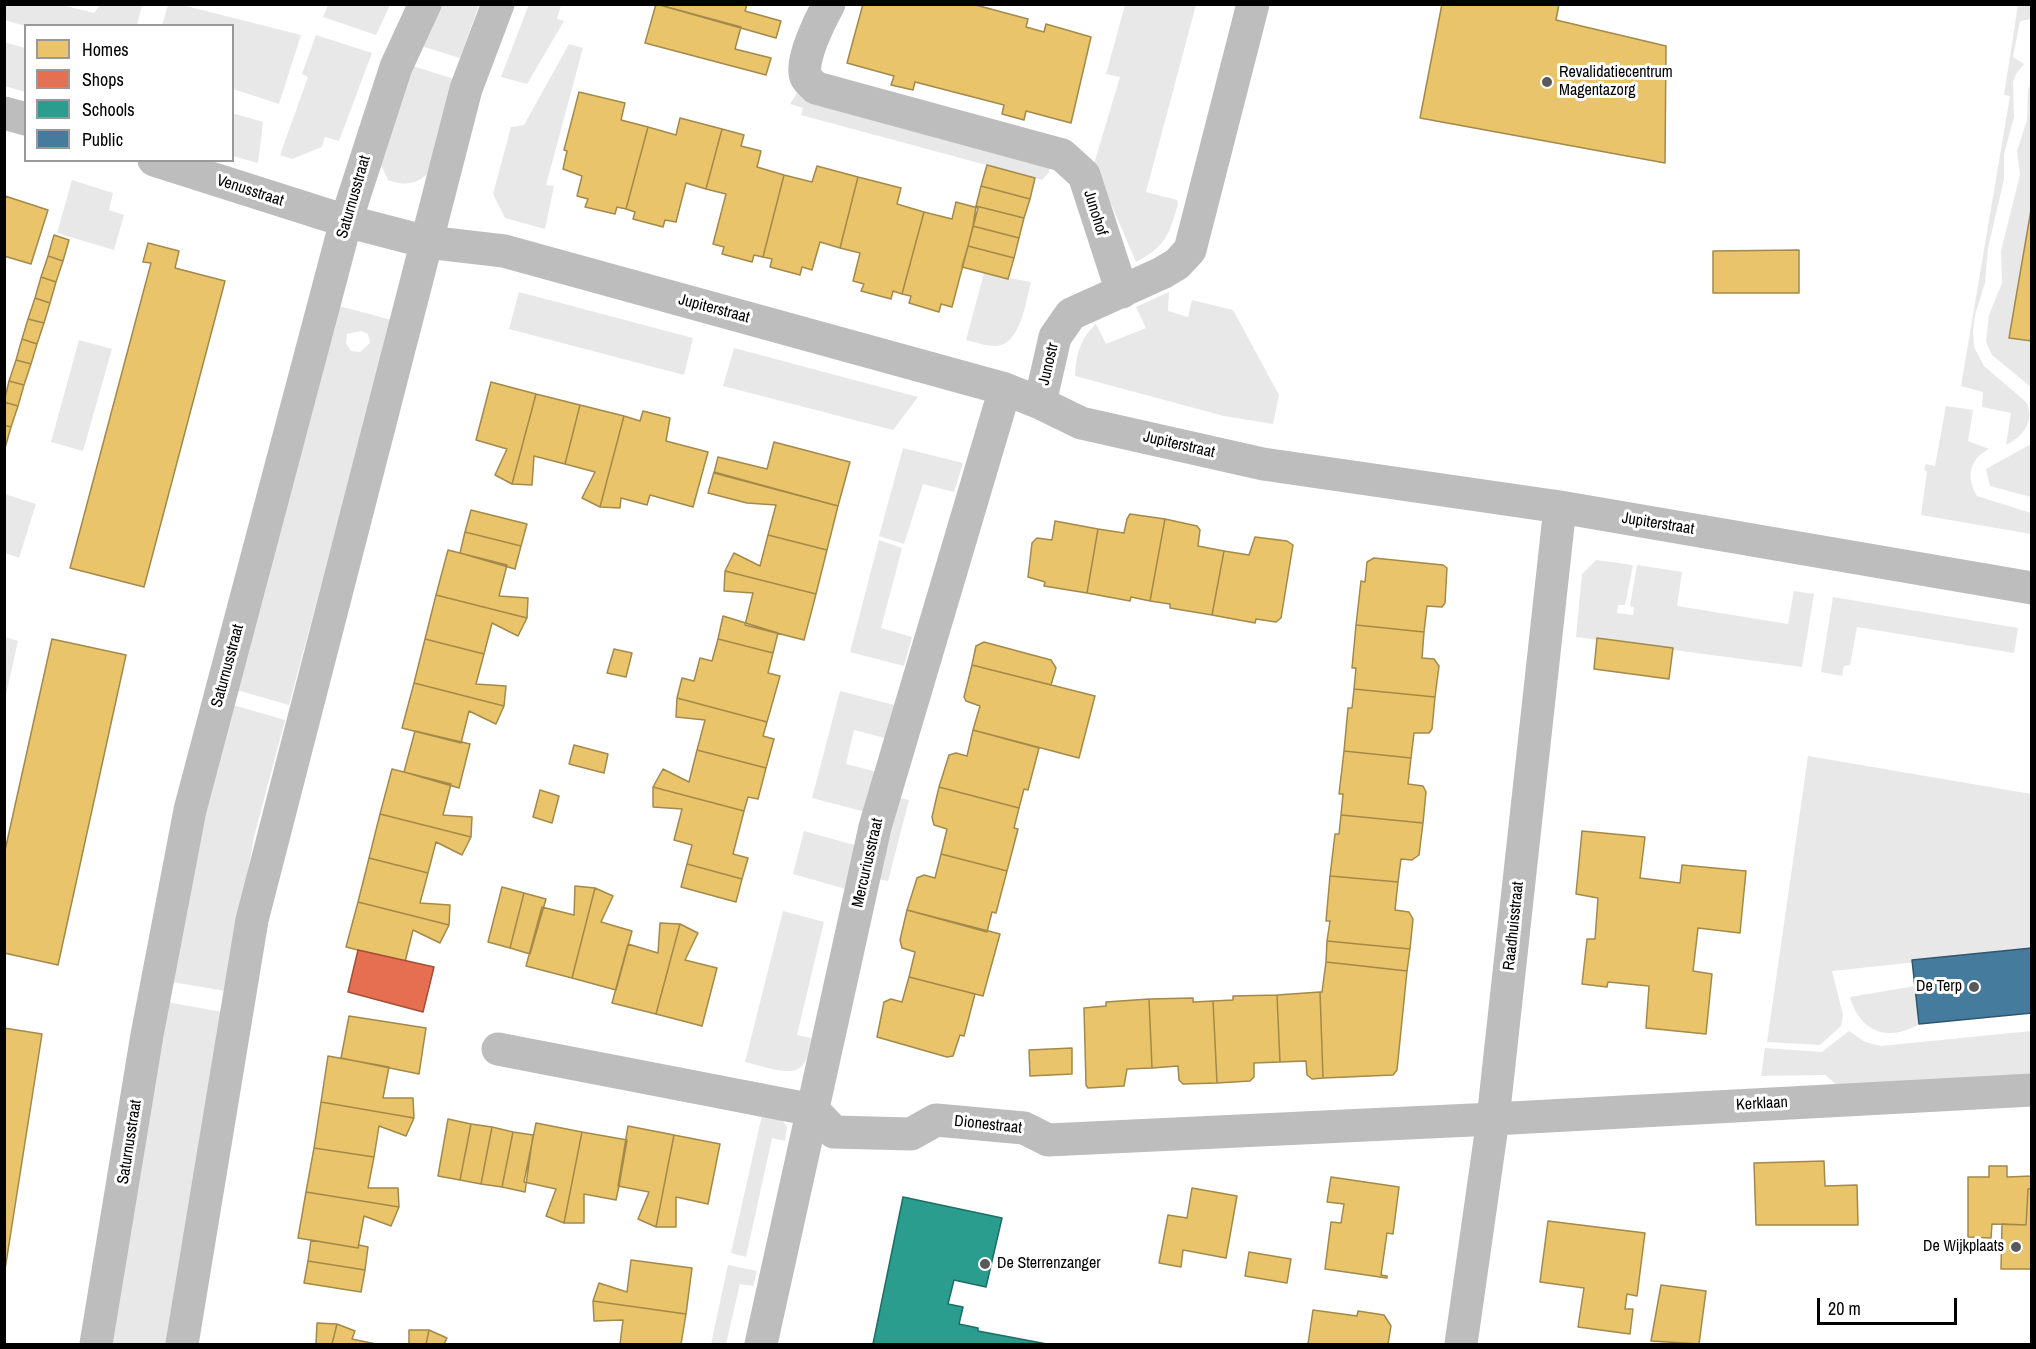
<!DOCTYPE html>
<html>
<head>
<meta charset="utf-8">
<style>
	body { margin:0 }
	#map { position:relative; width:2036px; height:1349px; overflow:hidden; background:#fff; font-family:"Archivo Narrow",sans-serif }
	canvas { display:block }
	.frame { position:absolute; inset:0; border:6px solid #000; pointer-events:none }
	.legend { position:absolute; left:24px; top:24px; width:210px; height:138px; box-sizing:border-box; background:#fff; border:2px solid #999; margin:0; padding:8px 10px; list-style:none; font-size:18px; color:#000 }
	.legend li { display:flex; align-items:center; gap:12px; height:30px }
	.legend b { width:30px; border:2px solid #999 }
	.scale { position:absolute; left:1817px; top:1298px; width:140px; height:27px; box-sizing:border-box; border:3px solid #000; border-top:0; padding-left:8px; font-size:18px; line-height:21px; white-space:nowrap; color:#000; -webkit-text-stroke:4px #fff; paint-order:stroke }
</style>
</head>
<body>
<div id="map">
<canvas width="2036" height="1349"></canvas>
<div class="frame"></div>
<ul class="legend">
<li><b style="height:16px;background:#e9c46a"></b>Homes</li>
<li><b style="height:16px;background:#e76f51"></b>Shops</li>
<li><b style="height:16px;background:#2a9d8f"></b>Schools</li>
<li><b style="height:16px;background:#457b9d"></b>Public</li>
</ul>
<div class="scale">20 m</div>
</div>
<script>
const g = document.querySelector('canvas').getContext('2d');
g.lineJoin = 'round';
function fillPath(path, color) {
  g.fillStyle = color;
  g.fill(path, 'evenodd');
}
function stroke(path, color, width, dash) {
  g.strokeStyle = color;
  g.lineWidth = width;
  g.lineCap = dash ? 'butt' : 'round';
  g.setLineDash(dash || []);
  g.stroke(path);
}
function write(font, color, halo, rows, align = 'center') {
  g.font = font + ' "Archivo Narrow",sans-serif';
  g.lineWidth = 6;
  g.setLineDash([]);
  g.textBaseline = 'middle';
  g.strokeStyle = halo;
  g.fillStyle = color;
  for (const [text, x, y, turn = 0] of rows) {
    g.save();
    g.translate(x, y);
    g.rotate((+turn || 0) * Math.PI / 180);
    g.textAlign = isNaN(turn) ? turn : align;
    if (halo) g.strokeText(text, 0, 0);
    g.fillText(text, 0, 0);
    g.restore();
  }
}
const green = new Path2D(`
	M529 4 561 5 557 19 564 21 527 84 501 77Z
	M4 5H62L94 13 100 5H142L137 25 25 26 5 20Z
	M168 5H182L301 35 279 104 233 89 232 26 162 25Z
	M328 5V4L390 5 376 35 323 17Z
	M441 5H479L460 58 421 46Z
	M1125 5H1196L1146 192 1177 200 1178 204C1169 235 1166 246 1136 262L1094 164 1120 77 1106 74Z
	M2018 5H2031V19L2020 21 2013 57 2024 64 2016 74 2013 82 2014 117 2004 154V179L1988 248 1985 283 1975 315 1973 332 1974 347 1984 366 2026 402C2036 420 2023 437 2006 445L2011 413 1982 407 1983 392 1961 386 2010 96 2004 95Z
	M316 35 372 53 339 141 325 137 322 147 292 159 280 155 308 77 302 74Z
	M4 42 25 48V92L5 86Z
	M569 44 583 48 546 185 554 186 545 229 505 218 493 194 511 127 524 125Z
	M413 66 454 79 429 172C417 185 404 186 388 180L381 165Z
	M2031 82V213L2009 336 2031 341V387L1992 355 1986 342 1989 315 2002 283 2001 251 2020 175 2017 151 2027 120 2028 90Z
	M797 93 1049 165V172L1042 180 801 115 803 108 790 104Z
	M232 113 263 122 258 163 233 156Z
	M72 180 113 193 109 210 124 215 114 250 57 233Z
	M984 273 1031 282C1026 300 1021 346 995 346 986 346 975 342 966 340Z
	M519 292 693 338 684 375 509 329Z
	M1169 292 1168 311 1188 317 1192 300 1233 310 1279 395 1273 424 1224 416 1075 376C1076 354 1080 339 1096 324L1106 344 1146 328 1136 307Z
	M339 306 392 320 289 705 237 690ZM361 331 368 334 370 343 360 352 351 351 346 343 347 334Z
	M79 340 112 349 83 451 51 442Z
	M734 348 918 397 893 430 723 386Z
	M1946 406 1973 410 1968 441 1989 449C1969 459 1966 478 1977 496L2031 513V534L1921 515 1927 472 1924 469 1926 464 1935 466Z
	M2031 444V497L1990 486 1986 469Z
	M903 448 963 463 954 492 923 484 904 544 879 536Z
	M5 494 36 504 19 558 5 553Z
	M879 540 902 548 881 628 912 637 904 666 850 652Z
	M1596 560 1633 565 1625 605H1618L1617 613 1633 615 1634 607 1630 606 1637 565 1682 572 1677 606 1788 624 1794 591 1814 594 1802 667 1576 637 1582 574Z
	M1833 597 2018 628 2014 653 1857 627 1850 665 1844 666 1842 676 1821 672Z
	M5 637 18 641 5 699 4 637Z
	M840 691 894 705 885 738 854 730 846 764 877 772 866 812 812 798Z
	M233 705 285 720 254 837 226 991 172 982 208 804Z
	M1808 756 2031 794V950L1832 971 1843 1015 1841 1026 1820 1045 1767 1042Z
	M893 796 909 800 888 881 873 878Z
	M804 831 858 846 846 889 793 874Z
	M783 911 824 922 797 1035 811 1038C809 1047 808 1060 802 1066 792 1078 759 1065 745 1062Z
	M1915 986 1919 1024C1888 1043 1859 1031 1850 997Z
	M167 1002 222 1012 167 1344H111Z
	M1849 1031 1865 1042 1881 1046 2031 1031V1077L1837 1085 1825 1075 1761 1076 1765 1048 1822 1052Z
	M762 1115 783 1121 787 1127 785 1141 772 1138 746 1257 731 1253Z
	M728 1265 757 1271 753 1286 740 1284 726 1344H711Z`);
const homes = new Path2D(`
	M656 4 741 27 735 49 771 58 766 75 645 43Z
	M656 4H747L745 11 781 21 776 38Z
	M863 4H972L1028 19 1026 27 1044 32 1046 24 1091 37 1071 123 1026 111 1024 120 1002 114 1004 105 915 82 913 90 891 85 894 76 847 63Z
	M1442 4H1559L1556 20 1666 46 1665 163 1420 118Z
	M579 92 625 103 621 120 648 127 626 209 617 207 615 214 585 207 588 199 577 196 582 176 563 169 567 151 564 150Z
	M680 118 722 129 706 189 686 183 676 222 665 220 663 227 633 219 635 212 626 209 648 127 676 135Z
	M722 129 744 135 741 146 761 151 757 167 784 175 763 257 754 255 752 262 722 254 724 247 713 244 726 194 706 189Z
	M987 165 1035 178 1030 199 981 186Z
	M817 166 858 177 840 248 820 242 812 270 802 267 800 275 770 267 772 259 763 257 784 175 812 182Z
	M858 177 901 188 897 204 924 212 902 294 893 291 891 299 861 291 864 284 853 281 860 253 840 248Z
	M981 186 1030 199 1024 218 976 206Z
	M5 196 48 210 31 264 4 256Z
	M956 202 978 208 952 307 941 304 939 312 909 303 911 296 902 294 924 212 952 219Z
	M2032 204V341L2009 338Z
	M976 206 1024 218 1019 238 973 226Z
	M973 226 1019 238 1014 258 968 246Z
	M54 235 69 240 63 261 48 256Z
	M148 243 179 251 175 268 225 281 144 587 70 568 151 263 143 262Z
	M968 246 1014 258 1008 279 962 267Z
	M1799 250V293H1713V251Z
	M48 256 63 261 56 282 41 277Z
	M41 277 56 282 50 303 35 298Z
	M35 298 50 303 44 323 28 319Z
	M28 319 44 323 37 344 22 339Z
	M22 339 37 344 31 364 16 360Z
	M16 360 31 364 24 385 9 381Z
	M9 381 24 385 18 406 4 402Z
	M491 382 536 394 512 484 495 475 507 449 476 440Z
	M536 394 580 405 565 464 534 456 532 485 512 484Z
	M4 402 18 406 11 427 4 425Z
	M580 405 624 416 600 507 582 498 595 472 565 464Z
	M643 411 670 418 666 441 708 452 693 507 650 495 647 505 621 498 620 508 600 507 624 416 640 421Z
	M4 425 11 427 5 448H4Z
	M774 442 850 462 838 506 714 473 718 457 767 469Z
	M714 472 838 506 827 550 768 535 776 505 747 503 708 493Z
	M471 510 527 524 521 546 465 532Z
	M1130 514 1165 519 1150 601 1131 597 1130 601 1087 593 1098 529 1124 533 1127 519Z
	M1165 519 1197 526 1200 530 1198 546 1224 551 1212 615 1170 608V604L1150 601Z
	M1055 521 1098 529 1087 593 1044 586 1045 582 1028 577 1032 543 1037 538 1052 540Z
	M465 532 521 546 515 569 460 553Z
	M768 535 827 550 816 594 725 571 734 553 760 566Z
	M1255 537 1287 541 1293 545 1281 618 1276 622 1256 619 1255 623 1212 615 1224 551 1249 555Z
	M448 550 507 565 499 596 528 598 527 618 436 595Z
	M1374 558 1443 565 1447 568 1445 603 1442 607 1427 606 1424 632 1356 625 1361 581 1365 582 1367 562Z
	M725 571 816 594 804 640 745 625 753 593 724 591Z
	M436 595 527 618 518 636 492 623 484 654 425 639Z
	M723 616 778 633 773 653 718 639Z
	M1356 625 1424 632 1422 658 1434 659 1439 666 1435 697 1354 689 1356 668H1352Z
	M1597 638 1673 648 1669 679 1594 669Z
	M52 639 126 655 58 965 4 953V855Z
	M425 639 484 654 476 684 506 686 504 706 414 683Z
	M718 639 773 653 768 673 780 676 767 722 677 698 682 678 694 681 700 658 712 661Z
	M984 642 1051 660 1056 668 1051 685 972 665 976 646Z
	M614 649 632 653 626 677 607 673Z
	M972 665 1095 696 1079 758 973 730 980 706 966 701 964 697Z
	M414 683 504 706 496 724 469 711 461 743 402 728Z
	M1354 689 1435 697 1432 729 1429 733H1414L1411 758 1344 751 1348 708H1352Z
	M677 698 767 722 763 736 774 739 766 768 697 750 705 720 676 717Z
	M973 730 1039 748 1028 790 1024 789 1019 808 939 787 949 755 956 753 967 756Z
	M415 731 470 744 459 788 404 772Z
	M574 745 608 754 604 773 569 764Z
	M697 750 766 768 758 799 748 797 744 811 653 787 663 769 689 782Z
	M1344 751 1411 758 1408 784 1423 786 1426 792 1423 823 1341 815 1343 794H1339Z
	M392 769 451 784 443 815 472 817 471 837 380 814Z
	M653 787 744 811 733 854 748 858 742 879 687 864 692 845 674 840 682 809 653 807Z
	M939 787 1019 808 1014 828 1018 829 1007 871 941 854 947 829 934 825 932 817Z
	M540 790 559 796 552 823 533 817Z
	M380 814 471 837 462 855 436 842 428 873 369 858Z
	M1341 815 1423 823 1419 855 1412 860 1401 859 1398 882 1330 876 1335 834H1339Z
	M1582 831 1645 837 1640 878 1680 883 1682 865 1746 871 1740 933 1698 928 1693 971 1712 974 1706 1034 1646 1028 1649 986 1608 982 1607 987 1582 984 1587 939H1595L1598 898 1576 894Z
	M941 854 1007 871 996 913 992 912 987 932 907 910 917 878 924 875 935 878Z
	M369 858 428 873 420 903 450 905 449 925 358 902Z
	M687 864 742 879 736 902 681 887Z
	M1330 876 1398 882 1395 910 1409 912 1413 919 1410 949 1327 941 1330 921H1326Z
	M575 886 595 888 572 978 526 966 542 907 574 915Z
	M502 887 524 893 510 948 488 942Z
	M595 888 613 896 601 922 632 931 616 990 572 978Z
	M524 893 546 899 530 954 510 948Z
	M358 902 449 925 440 943 413 930 405 962 346 947Z
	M907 910 1000 934 983 996 909 977 915 952 902 948 900 940Z
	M660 923 680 924 656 1014 612 1003 628 944 658 953Z
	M680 924 698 933 685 960 717 968 702 1026 656 1014Z
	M1327 941 1410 949 1407 971 1326 962Z
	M1326 962 1407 971 1397 1070 1393 1075 1323 1078 1320 992H1322Z
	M909 977 975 994 964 1036 960 1035 953 1056 947 1057 877 1037 884 1002 891 999 902 1002Z
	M1320 992 1323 1078 1312 1079 1307 1075 1306 1061 1280 1062 1277 995Z
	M1277 995 1280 1062 1254 1063V1077L1250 1081 1217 1083 1213 1001 1233 1000V996Z
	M1193 998V1002L1213 1001 1217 1083 1183 1084 1179 1080 1178 1066 1152 1068 1149 999Z
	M1149 999 1152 1068 1127 1069 1124 1086 1088 1088 1086 1085 1084 1008 1106 1006V1002Z
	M349 1016 426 1028 419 1074 341 1058Z
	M4 1028 42 1034 4 1276Z
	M1072 1048V1074L1030 1076 1029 1050Z
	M328 1056 389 1067 383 1098H413L414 1118 321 1102Z
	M321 1102 414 1118 406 1136 379 1126 374 1157 314 1148Z
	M448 1119 471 1124 460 1180 438 1176Z
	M536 1123 582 1132 564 1223 546 1216 556 1189 524 1182Z
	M471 1124 492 1127 481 1184 460 1180Z
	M628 1126 674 1135 656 1227 638 1219 649 1192 618 1186Z
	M492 1127 513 1132 502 1187 481 1184Z
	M513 1132 533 1135 525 1192 502 1187Z
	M582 1132 627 1140 619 1186 616 1200 584 1194V1223H564Z
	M674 1135 720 1144 708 1204 676 1197V1227H656Z
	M314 1148 374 1157 368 1188H398L399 1207 306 1192Z
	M1824 1161 1825 1186 1857 1185 1858 1225H1756L1754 1163Z
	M1989 1166H2007V1177L2032 1176V1189H2028L2026 1225 1992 1224 1991 1238 1968 1237V1177H1989Z
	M1331 1177 1399 1187 1393 1234 1387 1233 1381 1275 1387 1276V1278L1325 1269 1331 1222 1341 1223 1344 1204 1327 1202Z
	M1192 1188 1237 1196 1226 1258 1183 1250 1181 1267 1159 1263 1168 1215 1187 1218Z
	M2028 1189H2032V1269H2001L2002 1224 2026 1225Z
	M306 1192 399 1207 391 1226 364 1216 358 1248 298 1238Z
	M1548 1221 1645 1233 1637 1296 1627 1294 1625 1309H1633L1630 1334 1578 1327 1584 1288 1540 1282Z
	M311 1240 358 1248 359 1245 368 1247 365 1270 308 1261Z
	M1249 1252 1291 1259 1287 1283 1245 1276Z
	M631 1260 692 1268 686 1314 593 1301 599 1283 627 1292Z
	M308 1261 365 1270 361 1292 304 1283Z
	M1661 1285 1706 1291 1699 1344 1651 1341Z
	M593 1301 686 1314 681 1344H620L623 1320 594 1321Z
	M1313 1310 1357 1316 1358 1311 1384 1315 1391 1326 1388 1344H1308Z
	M317 1323 337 1324 332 1344H316Z
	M337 1324 355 1331 352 1339 376 1344H332Z
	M409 1330H429L426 1344H409Z
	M429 1330 447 1338 444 1344H426Z`);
const shops = new Path2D(`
	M358 950 434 967 423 1012 348 992Z`);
const schools = new Path2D(`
	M903 1197 1002 1218 986 1287 954 1280 948 1304 963 1307 959 1324 978 1328V1331L1047 1344H873Z`);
const public = new Path2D(`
	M2032 948V1013L1919 1024 1912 960Z`);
const minor = new Path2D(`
	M829 4C821 18 799 62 806 77 808 81 813 85 816 88L1062 155 1084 175 1122 292
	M4 113 26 119
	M154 160 346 221 427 242 504 251 1005 389 1040 403 1081 423 1263 464 1560 507 2032 588
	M1040 403 1055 337 1071 314 1162 273 1177 264 1190 250 1253 4
	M498 1049 813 1110 834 1132 911 1134 936 1120 1024 1128 1048 1140 1493 1119 2032 1090
	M96 1344 147 1035 190 810 346 221 396 67 425 4
	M182 1344 252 920 466 89 498 4
	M761 1344 875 827 1005 389
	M1461 1344 1493 1119 1560 507`);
const markers = [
	[1547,82,6,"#595959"],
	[1974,987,6,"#595959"],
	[2016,1247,6,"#595959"],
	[985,1264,6,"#595959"]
];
const poiNames = [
	["Revalidatiecentrum",1559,73],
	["Magentazorg",1559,91],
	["De Terp",1962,987,"right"],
	["De Wijkplaats",2004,1247,"right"],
	["De Sterrenzanger",997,1264]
];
const streetNames = [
	["Venusstraat",250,191,18],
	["Saturnusstraat",354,197,-74],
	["Junohof",1095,213,73],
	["Jupiterstraat",714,309,15],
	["Junostr",1049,364,-77],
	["Jupiterstraat",1179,445,13],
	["Jupiterstraat",1658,524,9],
	["Saturnusstraat",228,666,-75],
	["Mercuriusstraat",868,863,-77],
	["Raadhuisstraat",1514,926,-84],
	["Kerklaan",1762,1104,-3],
	["Dionestraat",988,1125,6],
	["Saturnusstraat",130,1142,-81]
];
fillPath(green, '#e8e8e8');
fillPath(homes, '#e9c46a');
stroke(homes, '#a3894a', 1.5);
fillPath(shops, '#e76f51');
stroke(shops, '#a24e39', 1.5);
fillPath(schools, '#2a9d8f');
stroke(schools, '#1d6e64', 1.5);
fillPath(public, '#457b9d');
stroke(public, '#30566e', 1.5);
stroke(minor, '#bdbdbd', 33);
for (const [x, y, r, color] of markers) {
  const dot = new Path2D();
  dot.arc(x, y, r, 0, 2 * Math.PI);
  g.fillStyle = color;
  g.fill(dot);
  stroke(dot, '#fff', 2);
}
write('16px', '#000', '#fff', poiNames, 'left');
write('16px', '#000', '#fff', streetNames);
</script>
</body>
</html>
